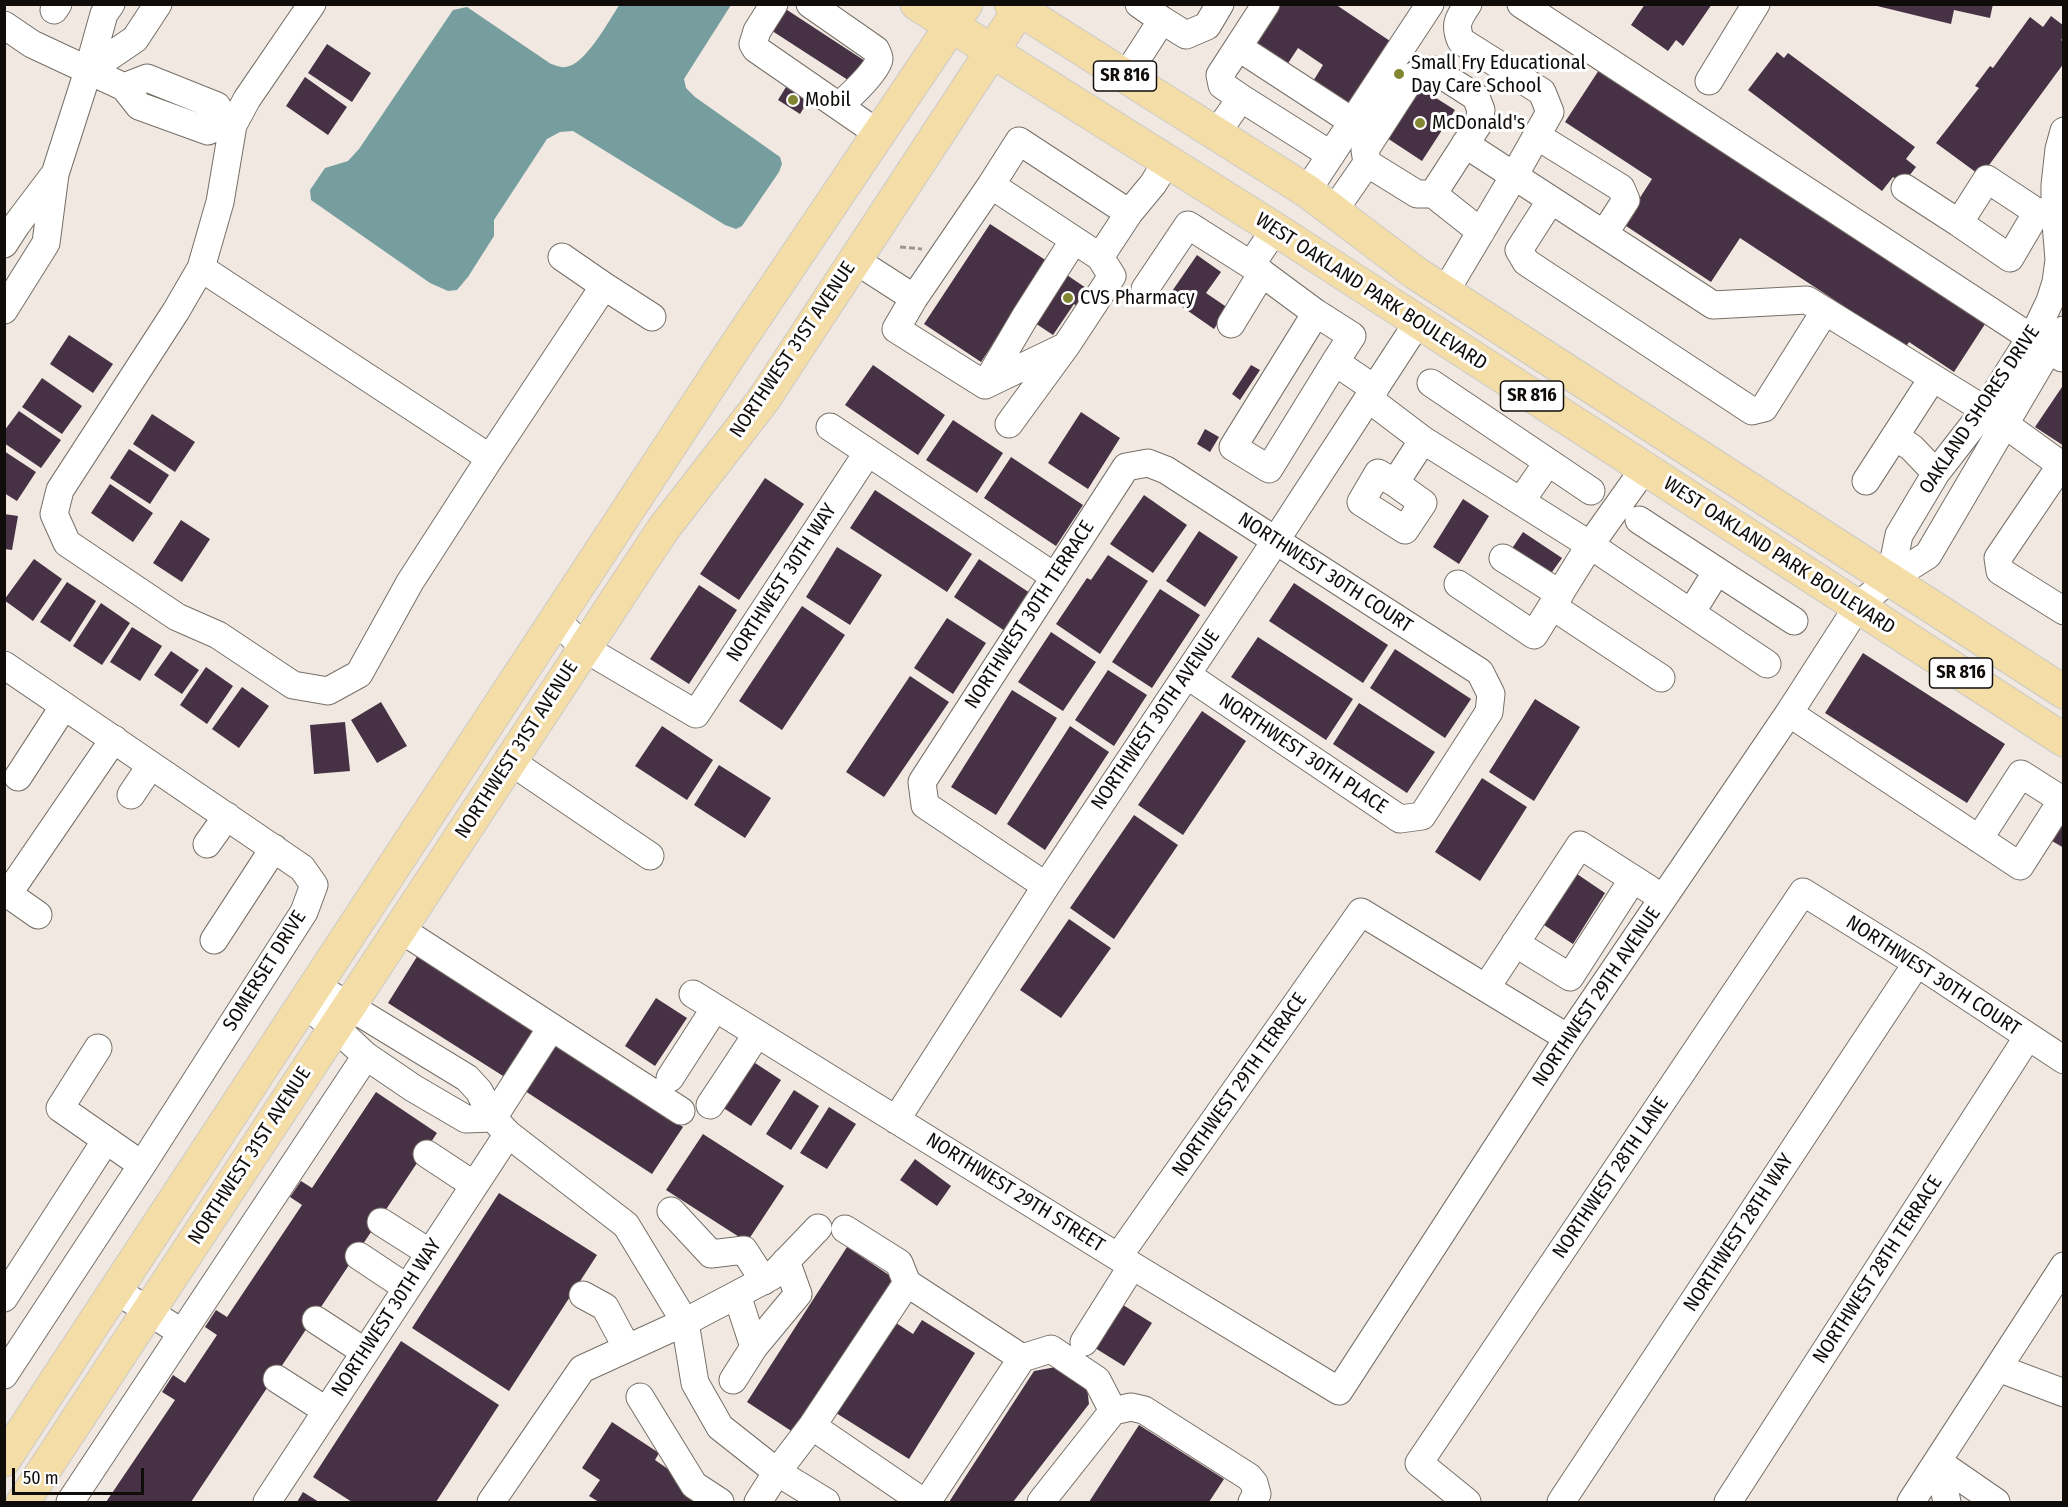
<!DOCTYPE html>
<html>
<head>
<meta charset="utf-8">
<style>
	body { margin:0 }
	#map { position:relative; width:2068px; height:1507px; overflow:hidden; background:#f1e9e1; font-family:"Fira Sans Condensed",sans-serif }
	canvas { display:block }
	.frame { position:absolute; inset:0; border:6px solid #0f0c0a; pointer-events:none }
	.scale { position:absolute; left:12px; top:1468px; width:132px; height:27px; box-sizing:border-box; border:3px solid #0f0c0a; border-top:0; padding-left:8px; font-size:18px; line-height:21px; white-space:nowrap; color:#0f0c0a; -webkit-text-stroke:4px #fff; paint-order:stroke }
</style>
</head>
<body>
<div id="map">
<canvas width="2068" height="1507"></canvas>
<div class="frame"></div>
<div class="scale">50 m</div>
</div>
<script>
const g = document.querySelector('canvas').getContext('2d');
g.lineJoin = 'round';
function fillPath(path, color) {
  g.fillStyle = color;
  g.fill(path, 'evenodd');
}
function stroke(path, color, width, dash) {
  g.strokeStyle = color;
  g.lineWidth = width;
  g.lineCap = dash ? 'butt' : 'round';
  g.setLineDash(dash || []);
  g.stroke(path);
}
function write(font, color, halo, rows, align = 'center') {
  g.font = font + ' "Fira Sans Condensed",sans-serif';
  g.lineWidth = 6;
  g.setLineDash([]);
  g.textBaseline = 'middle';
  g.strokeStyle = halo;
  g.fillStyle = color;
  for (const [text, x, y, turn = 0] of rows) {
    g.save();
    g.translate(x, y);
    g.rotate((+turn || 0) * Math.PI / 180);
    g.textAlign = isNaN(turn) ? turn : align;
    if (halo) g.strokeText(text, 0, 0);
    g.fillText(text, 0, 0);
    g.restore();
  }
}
const water = new Path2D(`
	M620 4 731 5 684 79 686 88 695 97 780 157 782 164 779 172 742 226 736 229 725 225 573 131 560 132 547 139 494 220V236L468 277 457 290 448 291 430 283 311 200 310 190 325 168 348 161 359 149 453 10 467 7 551 64C555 65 561 68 565 67 585 66 609 20 620 4Z`);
const building = new Path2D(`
	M778 4 865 61 851 82 763 25Z
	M1275 4H1335L1390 41 1343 111 1309 88 1323 65 1298 48 1283 71 1247 47Z
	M1645 4H1712L1683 46 1676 40 1668 51 1631 25Z
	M1869 4H1993L1990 18 1954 10 1951 24Z
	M2051 16 2064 26V37L2061 40 2064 42V63L1981 176 1936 143 1979 88 1975 86 1990 66 1993 68 2030 17 2043 27Z
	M327 44 371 73 352 102 308 73Z
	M1777 52 1784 58 1788 53 1915 147 1906 159 1916 167 1903 184 1893 177 1882 191 1748 90Z
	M1599 70 1985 324 1954 372 1909 342 1906 347 1740 238 1711 282 1623 224 1652 179 1565 122Z
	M305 77 347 107 328 135 286 106Z
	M1417 86 1455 110 1422 161 1384 136Z
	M786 87 808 101 800 114 778 100Z
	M990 224 1047 261 981 362 924 324Z
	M1197 255 1221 272 1206 293 1228 308 1214 329 1168 297Z
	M1064 273 1092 292 1081 309 1074 304 1053 335 1032 321Z
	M69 335 113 364 93 393 50 364Z
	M873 365 945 415 918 455 845 405Z
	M1251 365 1260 370 1240 400 1232 394Z
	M42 378 82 406 62 434 22 407Z
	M2064 384V446L2035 427Z
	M19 411 61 440 41 468 4 443V431Z
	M1081 412 1120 438 1088 489 1048 463Z
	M152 414 195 442 175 472 133 444Z
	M953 420 1003 453 977 493 926 460Z
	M1205 429 1219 437 1210 452 1197 444Z
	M129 449 169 475 150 504 110 478Z
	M4 451 36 472 17 501 4 493Z
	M1011 457 1083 505 1056 546 984 498Z
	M765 478 804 504 739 600 700 574Z
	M110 484 153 513 133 542 91 513Z
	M875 490 972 554 947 592 850 528Z
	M1144 495 1187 525 1153 573 1110 544Z
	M1463 499 1489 516 1459 564 1433 547Z
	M4 514 18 516 12 550 4 549Z
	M181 520 210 539 182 582 153 563Z
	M1199 531 1238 557 1205 607 1166 581Z
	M1523 532 1562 558 1547 579 1509 553Z
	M837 547 882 575 850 625 806 597Z
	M1108 555 1148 581 1100 654 1056 624 1087 578 1091 580Z
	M34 559 62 579 33 621 4 600Z
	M979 559 1030 593 1005 631 954 597Z
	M67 582 96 601 70 642 40 622Z
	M1294 583 1388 645 1363 683 1269 621Z
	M699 585 737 610 689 684 650 659Z
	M1160 589 1200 615 1152 688 1112 662Z
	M101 603 130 623 102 665 73 646Z
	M802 606 845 635 782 730 739 701Z
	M947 618 986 643 953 694 914 668Z
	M132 627 162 646 140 681 110 662Z
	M1051 632 1096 662 1063 711 1018 682Z
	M1258 637 1353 699 1326 740 1231 677Z
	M1395 649 1471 699 1445 738 1370 688Z
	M171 651 199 670 182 694 154 675Z
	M1863 653 2005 744 1967 803 1825 713Z
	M206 667 233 686 207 724 180 705Z
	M1108 670 1147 695 1114 746 1075 720Z
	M910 676 949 702 884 797 846 772Z
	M242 687 269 706 239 748 212 729Z
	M1012 690 1057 718 996 815 951 787Z
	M1535 699 1580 727 1534 801 1489 772Z
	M381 702 407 746 377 763 351 720Z
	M1359 703 1435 752 1407 793 1333 744Z
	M1202 711 1246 741 1183 835 1138 805Z
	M345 722 350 771 314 774 310 725Z
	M662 726 713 760 687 800 635 766Z
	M1070 726 1109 752 1045 850 1007 824Z
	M719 765 771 798 745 838 694 805Z
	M1482 778 1527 807 1480 881 1435 852Z
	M1134 815 1178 845 1114 939 1070 908Z
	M2064 822V848L2052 841Z
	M1577 874 1605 893 1573 944 1544 925Z
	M1069 919 1111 948 1061 1018 1020 990Z
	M418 955 541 1034 511 1081 388 1003Z
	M656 998 687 1018 655 1066 625 1046Z
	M551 1040 683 1127 652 1174 519 1087Z
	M752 1061 781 1080 751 1126 722 1107Z
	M794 1090 819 1106 791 1150 766 1134Z
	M376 1092 437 1133 191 1502H106L175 1400 162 1392 173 1375 185 1383 217 1335 205 1327 216 1310 227 1317 302 1205 290 1197 301 1181 312 1188Z
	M829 1107 856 1124 827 1169 800 1153Z
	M703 1134 784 1186 747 1242 666 1190Z
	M915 1159 951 1186 937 1206 900 1180Z
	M499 1193 597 1255 509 1391 412 1328Z
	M847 1247 898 1281 799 1436 747 1402Z
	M1123 1305 1152 1323 1124 1366 1095 1348Z
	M922 1320 975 1353 909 1459 836 1413 893 1321 913 1334Z
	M401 1341 499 1405 436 1502H352L313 1477Z
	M1056 1367 1087 1387 1089 1404 1013 1502H949L1034 1371Z
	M612 1422 659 1453 655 1460 678 1476 675 1482 697 1496V1502H599L589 1496 600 1480 582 1468Z
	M1139 1425 1224 1479 1209 1502H1089Z
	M303 1492 319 1502H297Z`);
const path = new Path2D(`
	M900 247 922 249`);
const minor = new Path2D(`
	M774 4 757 31 753 44 756 49 879 134
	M810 4 876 50C877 53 879 56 879 59 879 70 848 98 839 106
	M1139 4 1162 20
	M1521 4 2062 358
	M54 10 58 4
	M4 25 32 44 124 87 139 106 208 131 226 122
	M1238 47 1353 122
	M88 71 135 39 158 4
	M1126 76 1162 20 1186 35 1207 26 1220 4
	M1709 81 1756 4
	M124 87 147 78 217 106 226 122 233 125 220 202 201 268 176 311 60 490 54 514 67 543 177 617 218 635 293 685 328 691 359 674 410 582 490 458 201 268
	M1241 98 1222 85 1220 75 1266 4
	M233 125 247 99 312 4
	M1216 134 1241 98 1331 155
	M1537 136 1621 188 1626 200 1604 234
	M1465 144 1713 305 1807 300 1985 410 2064 467
	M991 185 1019 141 1129 213 1100 257
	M1905 188 1959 223
	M1307 191 1430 4
	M1433 194 1481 232
	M1551 200 1519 250 1526 262 1752 411 1764 408 1825 311
	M1333 212 1367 163 1365 150 1412 77 1425 70H1434L1476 97 1481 110 1479 123 1433 194H1417L1367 163
	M2037 212 2010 258 1959 223 1987 179 2037 212 2055 211
	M1129 213 1153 184 1168 160
	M4 244 17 224 54 175
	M562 257 604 286
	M855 260 914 298 896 329 985 385
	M1251 265 1316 313
	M1145 289 1188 225 1251 265 1275 229
	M1445 292 1514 176 1550 112 1542 92 1461 41C1454 25 1458 19 1468 4
	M914 298 991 185 1100 257 1112 276 1066 346 1009 424
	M4 310 46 243 55 174 88 71 104 14 111 4
	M1231 324 1262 273
	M1335 362 1352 336 1316 313 1233 447 1269 469 1335 362 1375 389
	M1431 383 1548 462 1521 501
	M985 385 1025 317 1074 240
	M985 385 1062 348
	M1369 399 1423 440 1590 545 1767 664
	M830 427 1055 577
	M1895 436 1912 448 1936 473
	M490 458 604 286 652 317
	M1548 462 1591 491
	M2061 465 1998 558 2000 571 2064 611
	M1866 481 1932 379
	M1395 483 1378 473 1361 502 1405 530 1423 503 1395 483 1423 440
	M1639 520 1717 571 1691 613
	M1503 558 1560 594
	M1717 571 1794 621
	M1890 579 1899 535 1936 473 1985 410 2039 324 2050 301 2056 282 2059 260 2055 211V185L2059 149 2064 131
	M1458 584 1534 635 1590 545 1644 469
	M1552 606 1661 678
	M556 619 584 648 696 714 868 452
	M4 665 302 868 314 885 304 912 142 1165 4 1375
	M1789 713 2020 866 2064 797
	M510 761 650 856
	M18 777 64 706
	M131 795 151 765
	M1979 839 2021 774 2062 800
	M207 844 227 816
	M1046 886 925 805 922 782 1126 467 1148 463 1166 470 1480 672 1491 694 1489 712 1422 816 1400 819 1187 675
	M38 915 8 894 114 739
	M400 929 681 1111
	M214 940 274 848
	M1515 943 1570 977 1633 879
	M316 986 467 1078 479 1091 493 1118 508 1134 626 1225 685 1322 695 1383 720 1427 777 1472 826 1502
	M1486 988 1580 845 1663 898
	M693 994 1118 1257 1339 1391 1568 1038 1789 713 1858 606 1890 579 1928 555 2049 349 2064 330
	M303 1004 335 1027 366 1056 413 1088 466 1119 493 1118
	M98 1048 60 1108 142 1165
	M670 1078 715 1008
	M710 1105 757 1034
	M493 1118 551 1028
	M896 1120 1046 886 1261 563 1418 322
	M427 1154 474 1185
	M671 1211 711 1254 744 1250 764 1281
	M381 1222 430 1253
	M845 1229 899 1263 907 1283
	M359 1256 407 1288
	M1118 1257 1361 912 1568 1038
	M583 1295 605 1307 627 1348
	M737 1295 754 1347 798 1294 786 1261
	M4 1298 106 1140
	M316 1320 365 1352
	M182 1333 366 1056
	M1084 1342 1132 1266
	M1998 1368 2064 1393
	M277 1379 327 1411
	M733 1380 754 1347
	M640 1397 694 1485 720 1502
	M1113 1411 1131 1407 1144 1410 1249 1477 1254 1483 1257 1494 1252 1502
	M1938 1462 1996 1502
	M1938 1462 1947 1502
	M70 1502 182 1333 116 1290
	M267 1502 508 1134
	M491 1502 582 1369 685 1322 772 1276 818 1228
	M758 1502 777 1472 812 1426
	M923 1502 812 1426 907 1283 1022 1358
	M927 1502 1022 1358 1051 1349 1097 1380 1113 1411 1041 1502
	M1467 1502 1419 1463 1803 892 1917 963 2064 1060
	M1561 1502 1917 963
	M1728 1502 2027 1038
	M1911 1502 2064 1266`);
const major = new Path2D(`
	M917 4 1275 229 2064 740
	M1011 4 1307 191 1417 274 2064 692
	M4 1460 733 350 966 4
	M23 1502 640 564 664 528 764 399 1023 4`);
const markers = [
	[1399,74,6,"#828630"],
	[793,100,6,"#828630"],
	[1420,123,6,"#828630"],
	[1068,298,6,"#828630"]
];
const shields = [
	[1125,76,63],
	[1532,396,63],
	[1961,673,63]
];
const shieldNames = [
	["SR 816",1125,76],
	["SR 816",1532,396],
	["SR 816",1961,673]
];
const poiNames = [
	["Small Fry Educational",1411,63],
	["Day Care School",1411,86],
	["Mobil",805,100],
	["McDonald's",1432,123],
	["CVS Pharmacy",1080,298]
];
const streetNames = [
	["WEST OAKLAND PARK BOULEVARD",1371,292,33],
	["NORTHWEST 31ST AVENUE",793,350,-56],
	["OAKLAND SHORES DRIVE",1980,410,-56],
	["WEST OAKLAND PARK BOULEVARD",1779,556,33],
	["NORTHWEST 30TH COURT",1325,573,33],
	["NORTHWEST 30TH WAY",782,583,-57],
	["NORTHWEST 30TH TERRACE",1030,615,-57],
	["NORTHWEST 30TH AVENUE",1156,720,-56],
	["NORTHWEST 31ST AVENUE",517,750,-57],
	["NORTHWEST 30TH PLACE",1303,754,34],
	["SOMERSET DRIVE",265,971,-58],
	["NORTHWEST 30TH COURT",1933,976,33],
	["NORTHWEST 29TH AVENUE",1597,997,-56],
	["NORTHWEST 29TH TERRACE",1240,1085,-55],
	["NORTHWEST 31ST AVENUE",250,1156,-57],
	["NORTHWEST 28TH LANE",1611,1178,-56],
	["NORTHWEST 29TH STREET",1015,1193,32],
	["NORTHWEST 28TH WAY",1739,1233,-57],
	["NORTHWEST 28TH TERRACE",1878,1270,-57],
	["NORTHWEST 30TH WAY",387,1318,-57]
];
fillPath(water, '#779e9f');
fillPath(building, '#473144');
stroke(minor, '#766f67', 29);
stroke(major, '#cacac9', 35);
stroke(path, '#9c9690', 3, [6, 3]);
stroke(minor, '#fff', 27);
stroke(major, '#f4dda6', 33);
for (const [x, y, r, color] of markers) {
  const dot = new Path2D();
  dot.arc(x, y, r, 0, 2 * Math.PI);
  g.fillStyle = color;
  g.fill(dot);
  stroke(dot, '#fff', 2);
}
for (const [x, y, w] of shields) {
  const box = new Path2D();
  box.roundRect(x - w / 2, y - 15, w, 30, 4.5);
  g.fillStyle = '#fff';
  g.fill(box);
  stroke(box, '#0f0c0a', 1.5);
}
write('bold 18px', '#0f0c0a', null, shieldNames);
write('20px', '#0f0c0a', '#fff', poiNames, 'left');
write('20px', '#0f0c0a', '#fff', streetNames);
</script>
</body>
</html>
